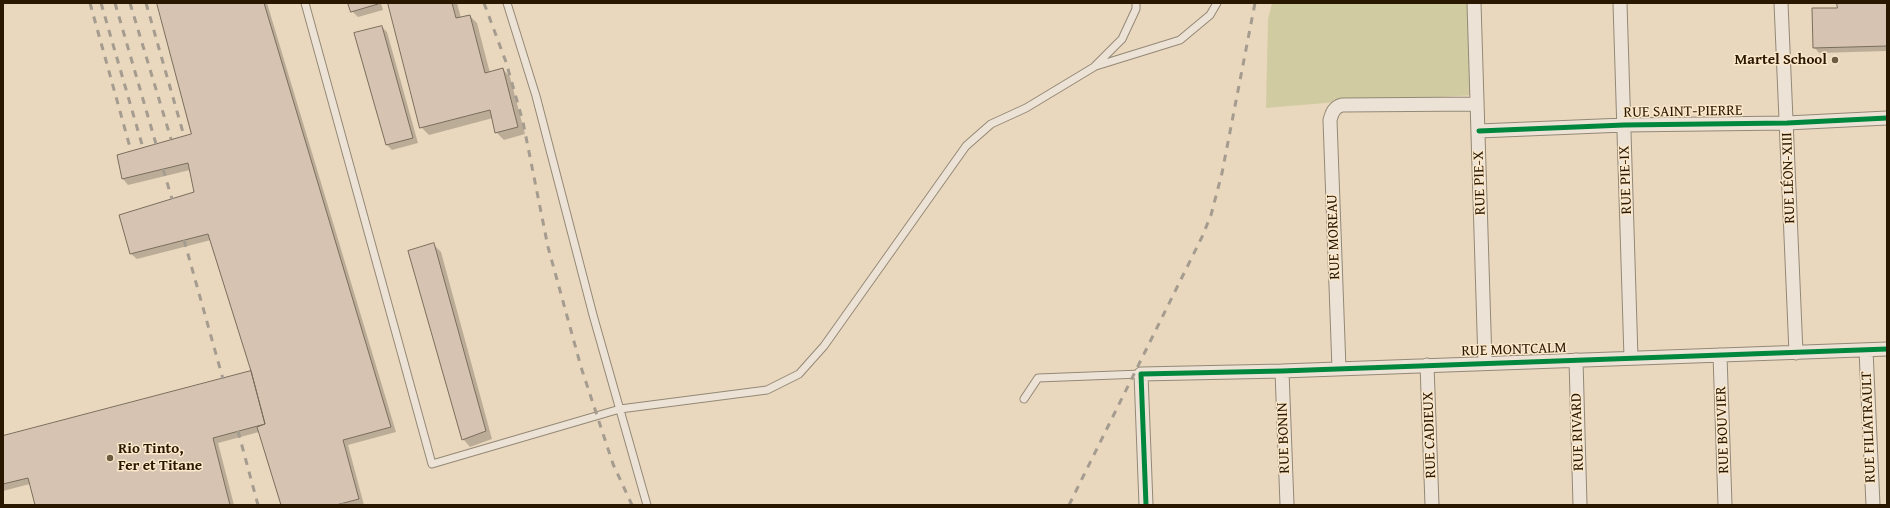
<!DOCTYPE html>
<html>
<head>
<meta charset="utf-8">
<style>
	body { margin:0 }
	#map { position:relative; width:1890px; height:508px; overflow:hidden; background:#ead8be; font-family:"Gentium Book Plus",serif }
	canvas { display:block }
	.frame { position:absolute; inset:0; border:4px solid #291700; pointer-events:none }
</style>
</head>
<body>
<div id="map">
<canvas width="1890" height="508"></canvas>
<div class="frame"></div>
</div>
<script>
const g = document.querySelector('canvas').getContext('2d');
g.lineJoin = 'round';
function fillPath(path, color) {
  g.fillStyle = color;
  g.fill(path, 'evenodd');
}
function stroke(path, color, width, dash) {
  g.strokeStyle = color;
  g.lineWidth = width;
  g.lineCap = dash ? 'butt' : 'round';
  g.setLineDash(dash || []);
  g.stroke(path);
}
function write(font, color, halo, rows, align = 'center') {
  g.font = font + ' "Gentium Book Plus",serif';
  g.lineWidth = 3;
  g.setLineDash([]);
  g.textBaseline = 'middle';
  g.strokeStyle = halo;
  g.fillStyle = color;
  for (const [text, x, y, turn = 0] of rows) {
    g.save();
    g.translate(x, y);
    g.rotate((+turn || 0) * Math.PI / 180);
    g.textAlign = isNaN(turn) ? turn : align;
    if (halo) g.strokeText(text, 0, 0);
    g.fillText(text, 0, 0);
    g.restore();
  }
}
const green = new Path2D(`
	M1272 3H1473L1477 95 1337 102 1266 108 1268 19Z`);
const shadow = new Path2D(`
	M158 3H267L396 432 348 445 364 505H282L259 432 218 443 234 505H36L30 484 3 491V437L252 372 211 240 137 259 131 254 196 193 190 170 128 185 123 179 118 156 192 134Z
	M350 3H381L383 10 358 17 352 11Z
	M389 3H457L461 18 470 16 477 23 490 73 503 69 510 77 525 134 504 140 496 132 493 118 429 135 421 127Z
	M1838 3H1887V51L1819 53 1814 47 1838 9Z
	M382 27 387 32 418 143 392 150 387 145Z
	M433 244 441 252 492 439 470 447 463 439Z`);
const building = new Path2D(`
	M157 3H264L391 427 343 440 359 499 336 505H281L257 427 265 424 251 371 208 234 130 254 119 215 194 192 188 163 122 179 117 155 191 134Z
	M348 3H377L378 4 351 12Z
	M388 3H452L456 18 470 15 485 73 503 68 518 127 495 133 490 110 420 128Z
	M1837 3H1887V46L1813 48 1812 8H1837Z
	M382 26 413 138 386 145 354 33Z
	M434 243 486 431 462 440 408 251Z
	M251 371 265 424 213 438 230 505H35L28 478 3 484V436Z`);
const service = new Path2D(`
	M305 3 432 464 620 409 767 390 799 374 824 346 966 146 991 124 1026 108 1094 67 1122 39 1136 9V3
	M507 3 536 96 593 315 647 505
	M1096 66 1180 40 1210 15 1217 3
	M1024 399 1038 378 1141 374`);
const minor = new Path2D(`
	M1474 3 1485 363
	M1620 3 1631 358
	M1781 3 1796 353
	M1479 131 1624 125 1787 123 1887 118
	M1866 350 1873 505
	M1720 355 1725 505
	M1576 360 1580 505
	M1427 365 1432 505
	M1339 369 1330 120C1332 113 1334 107 1342 105L1477 104
	M1282 371 1287 505
	M1146 505 1141 374 1282 371 1887 349`);
const rail = new Path2D(`
	M90 3 131 151
	M101 3 143 148
	M115 3 156 144
	M130 3 171 139
	M146 3 184 136
	M484 3 506 62 523 122 548 247 581 367 613 464 632 505
	M163 169 172 199
	M184 240 223 379
	M238 431 258 505
	M342 503 343 505
	M1069 505 1202 237 1211 215 1222 173 1255 3`);
const cycleway = new Path2D(`
	M1479 131 1624 125 1787 123 1887 118
	M1146 505 1141 374 1282 371 1887 349`);
const markers = [
	[1835,60,4,"#6d5b42"],
	[110,458,4,"#6d5b42"]
];
const poiNames = [
	["Martel School",1827,60],
	["Rio Tinto,",118,449,"left"],
	["Fer et Titane",118,466,"left"]
];
const streetNames = [
	["RUE SAINT-PIERRE",1683,112,-1],
	["RUE LÉON-XIII",1789,178,-92],
	["RUE PIE-IX",1626,180,-92],
	["RUE PIE-X",1480,183,-92],
	["RUE MOREAU",1334,237,-92],
	["RUE MONTCALM",1514,350,-2],
	["RUE FILIATRAULT",1869,427,-92],
	["RUE BOUVIER",1723,430,-92],
	["RUE RIVARD",1578,432,-92],
	["RUE CADIEUX",1430,435,-92],
	["RUE BONIN",1284,438,-92]
];
fillPath(green, '#d1cba2');
fillPath(shadow, '#0003');
fillPath(building, '#d7c3b1');
stroke(building, '#796d5d', 1);
stroke(service, '#948876', 9);
stroke(minor, '#948876', 15);
stroke(service, '#ece3d6', 7);
stroke(minor, '#ece3d6', 13);
stroke(rail, '#a59c90', 3, [7, 7]);
stroke(cycleway, '#00873e', 5);
for (const [x, y, r, color] of markers) {
  const dot = new Path2D();
  dot.arc(x, y, r, 0, 2 * Math.PI);
  g.fillStyle = color;
  g.fill(dot);
  stroke(dot, '#fce8ca', 1.5);
}
write('bold 15px', '#291700', '#fce8ca', poiNames, 'right');
write('15px', '#291700', '#fce8ca', streetNames);
</script>
</body>
</html>
